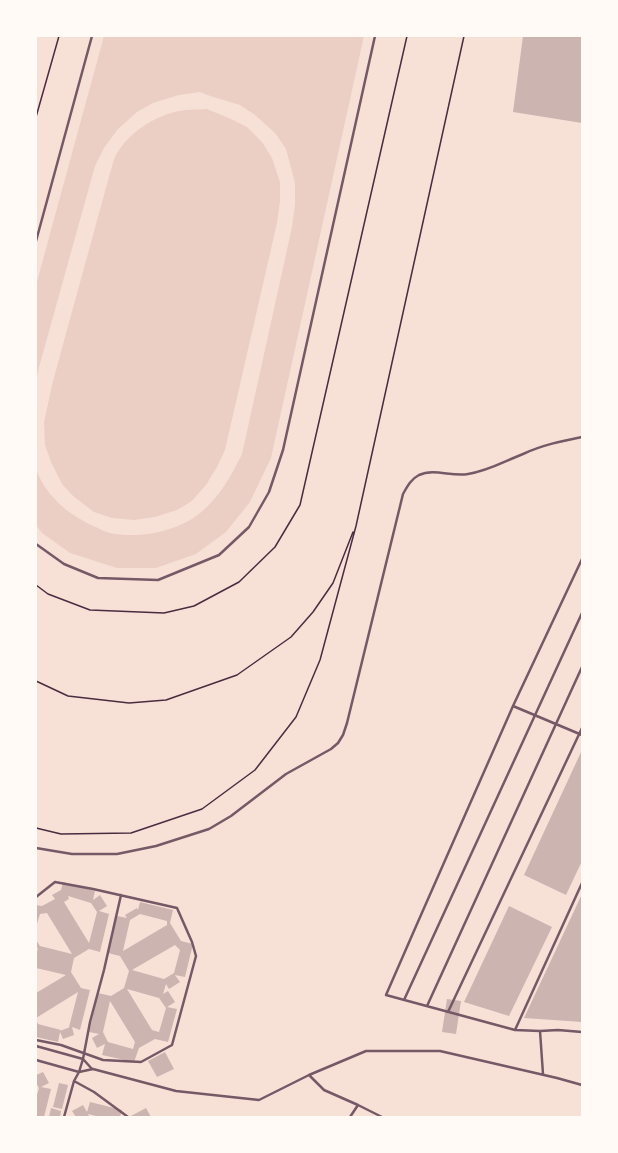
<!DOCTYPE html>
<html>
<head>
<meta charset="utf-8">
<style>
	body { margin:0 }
	#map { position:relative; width:618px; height:1153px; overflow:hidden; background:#f7e1d7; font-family:"Times New Roman",serif }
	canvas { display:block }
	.frame { position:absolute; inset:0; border:37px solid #fffaf5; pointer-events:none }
</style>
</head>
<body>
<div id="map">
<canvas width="618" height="1153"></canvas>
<div class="frame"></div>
</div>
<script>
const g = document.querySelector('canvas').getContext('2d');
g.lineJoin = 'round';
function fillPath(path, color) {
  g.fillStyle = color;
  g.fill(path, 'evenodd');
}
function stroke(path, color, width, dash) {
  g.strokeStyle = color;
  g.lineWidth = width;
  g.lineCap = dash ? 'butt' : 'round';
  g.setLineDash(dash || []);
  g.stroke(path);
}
const green = new Path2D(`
	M104 36H219L224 37V36H364L271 458 250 502 226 532 196 554 156 568H117L70 553 42 533 36 525V469C46 497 71 517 98 528 102 530 106 532 110 533 138 539 177 532 200 513 219 498 231 476 242 454L292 227 295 204V183L286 149 275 133 255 115 240 105 210 96 200 92 179 95 153 103 137 112 118 129 104 148 95 166 38 371 36 383V285Z
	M207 109 231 119 247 127 262 142 272 158 280 182V201L277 223 225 450 217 467 206 485 192 501 177 510 155 517 134 520 112 518 94 512 73 496 62 484 51 462 45 445 44 422 53 381 110 173C112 167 113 161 116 155 128 133 154 116 179 111 187 109 198 110 207 109Z`);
const building = new Path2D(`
	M523 36H582V123L513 112Z
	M582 750V861L566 895 524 875Z
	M63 882 95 891 93 900 100 895 107 906 99 911 109 914 100 952 89 949 74 958 71 972 81 988 90 990 80 1030 72 1027 74 1035 63 1039 60 1032 58 1042 36 1037V1019L38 1024 61 1030 60 1031 70 1027H69L78 992 36 1018V993L66 975 36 968V956L38 948 36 949V940L40 946 72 954 47 913 40 914 36 927V905L42 906 55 899 52 895 61 890ZM68 896 91 903 97 912 89 943 64 902 69 899Z
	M582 894V1022L524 1018Z
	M140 902 173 910 170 923 181 941 193 944 185 977 175 975 180 982 169 989 166 984 163 994 168 991 175 1002 167 1007 177 1009 168 1042 155 1039 139 1048 134 1062 102 1055 105 1044 97 1048 92 1038 99 1034 89 1032 98 993 111 996 124 988 129 971 120 956 108 953 117 916 127 918 125 915 137 908 138 910ZM140 914 167 921V925L123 951 130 920ZM175 945 180 950 174 973 164 979 132 970ZM127 989 159 998 166 1008 159 1032 152 1030ZM110 1001 135 1042 133 1049 108 1042 103 1032Z
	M509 906 552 927 509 1016 464 1002Z
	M447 999 461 1001 456 1034 442 1032Z
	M165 1052 174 1069 157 1077 148 1061Z
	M43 1072 49 1083 41 1087 51 1089 44 1117H36V1098L39 1088 36 1083V1075Z
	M59 1083 68 1085 62 1109 53 1107Z
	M90 1102 122 1110 120 1117H100L88 1114 89 1116 87 1117H76L72 1111 83 1105 87 1112Z
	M51 1108 61 1111 60 1117H49Z
	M146 1108 151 1117H129Z`);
const path = new Path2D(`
	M36 117 59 36
	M36 585 48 594 90 610 164 613 194 606 239 582 275 547 300 505 407 36
	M36 681 68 696 129 703 166 700 237 675 291 637 313 612 333 583 353 532
	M36 828 61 834 131 833 202 809 255 770 296 717 320 660 356 526 464 36`);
const service = new Path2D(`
	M36 241 92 36
	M36 544 64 564 98 578 158 580 219 555 249 527 269 492 283 450 375 36
	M513 706 582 559
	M582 735 513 706 417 924 386 995 515 1030 540 1031 558 1030 582 1032
	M36 848 72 854H117L156 846 209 829 231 816 286 774 331 749 338 743 343 735 347 723 403 494C407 487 411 479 419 475 434 468 452 477 468 474 488 471 505 461 523 454 542 445 562 441 582 437
	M121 895 104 970 90 1022 83 1059 79 1072 74 1081 94 1092 128 1117
	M36 897 55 882 93 889 177 908 192 942 196 956 172 1045 141 1062 103 1060 61 1045 36 1040
	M404 1000 582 613
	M427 1006 582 667
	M448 1012 582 728
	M515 1030 582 883
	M540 1031 543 1074
	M36 1046 83 1059 92 1069
	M36 1060 79 1072 93 1069 176 1091 259 1100 309 1075 366 1051H440L557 1078 582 1085
	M309 1075 324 1090 358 1105 382 1117
	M64 1117 74 1081
	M350 1117 358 1105`);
fillPath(green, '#ebcfc5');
fillPath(building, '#ccb4b1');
stroke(path, '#4a2c40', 1.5);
stroke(service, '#755966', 2.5);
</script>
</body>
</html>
